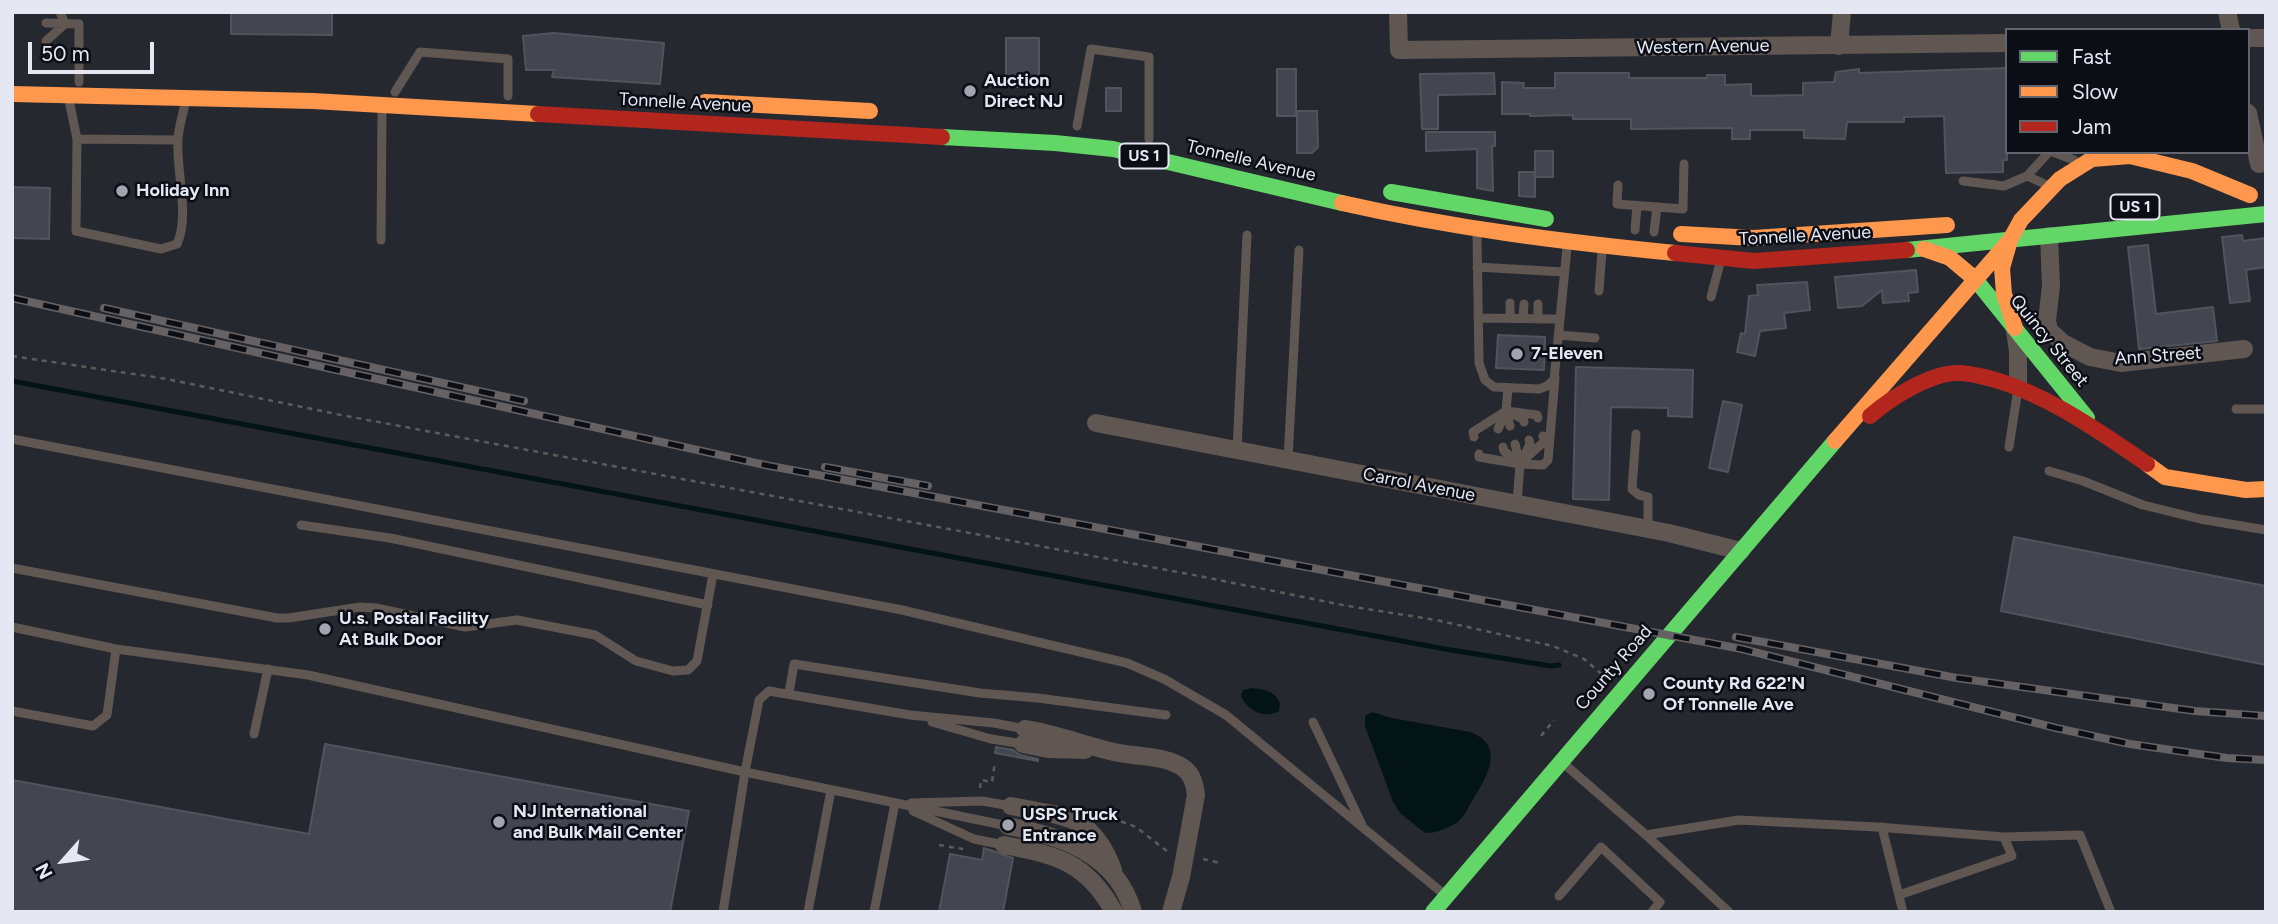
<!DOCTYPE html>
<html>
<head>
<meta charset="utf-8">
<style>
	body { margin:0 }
	#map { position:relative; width:2278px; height:924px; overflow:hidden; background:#262830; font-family:Figtree,sans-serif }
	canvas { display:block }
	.frame { position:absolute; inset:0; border:14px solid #e5e7f3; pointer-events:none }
	.legend { position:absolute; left:2005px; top:28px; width:245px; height:126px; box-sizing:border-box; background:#0c0e15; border:2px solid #63656e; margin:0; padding:9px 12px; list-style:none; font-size:21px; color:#e5e7f3 }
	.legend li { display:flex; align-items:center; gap:14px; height:35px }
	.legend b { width:35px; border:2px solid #63656e }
	.north { position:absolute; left:28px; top:826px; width:70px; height:70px; -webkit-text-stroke:5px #0c0e15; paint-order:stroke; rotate:242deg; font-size:19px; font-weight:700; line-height:28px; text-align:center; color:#e5e7f3 }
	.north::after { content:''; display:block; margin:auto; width:24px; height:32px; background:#e5e7f3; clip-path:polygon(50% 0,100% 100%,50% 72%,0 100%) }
	.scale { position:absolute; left:28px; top:42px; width:126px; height:32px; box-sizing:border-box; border:4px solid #e5e7f3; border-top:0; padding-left:9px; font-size:21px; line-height:24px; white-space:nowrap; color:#e5e7f3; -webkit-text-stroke:5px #0c0e15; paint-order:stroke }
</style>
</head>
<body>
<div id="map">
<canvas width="2278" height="924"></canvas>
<div class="frame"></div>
<ul class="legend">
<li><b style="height:9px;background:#63d668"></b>Fast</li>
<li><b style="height:9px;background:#ff974d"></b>Slow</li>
<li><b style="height:9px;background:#b3261e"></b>Jam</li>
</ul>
<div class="north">N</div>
<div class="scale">50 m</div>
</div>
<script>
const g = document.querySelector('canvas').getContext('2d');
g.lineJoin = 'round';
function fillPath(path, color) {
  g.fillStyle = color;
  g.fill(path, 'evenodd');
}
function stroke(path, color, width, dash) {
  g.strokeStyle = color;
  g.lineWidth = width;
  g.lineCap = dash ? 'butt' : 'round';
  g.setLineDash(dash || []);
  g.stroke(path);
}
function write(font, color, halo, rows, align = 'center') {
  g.font = font + ' Figtree,sans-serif';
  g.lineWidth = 5;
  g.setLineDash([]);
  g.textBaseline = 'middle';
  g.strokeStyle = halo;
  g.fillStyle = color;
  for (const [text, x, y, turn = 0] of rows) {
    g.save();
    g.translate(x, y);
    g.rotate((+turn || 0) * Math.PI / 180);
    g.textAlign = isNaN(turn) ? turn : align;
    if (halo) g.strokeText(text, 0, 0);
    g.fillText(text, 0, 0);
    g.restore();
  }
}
const water = new Path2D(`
	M1252 688C1264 689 1277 692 1280 704L1279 711C1264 720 1247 710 1241 696L1243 690Z
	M1372 712 1392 718 1470 732C1507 746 1486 779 1472 801 1468 808 1463 819 1456 823 1448 828 1434 834 1425 833L1400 813 1393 802 1365 726V716Z`);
const stream = new Path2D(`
	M12 381 1445 649 1551 666 1559 665`);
const building = new Path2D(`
	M231 12H332V35L231 34Z
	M554 33 664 43 660 84 552 77 554 70H526L523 36Z
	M1006 38H1039V87H1006Z
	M2007 68V160H2003V172L1946 173 1944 116 1904 117V122H1847L1845 139 1804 138V130H1750V139H1732V128L1631 129V119H1573V115L1530 116V114H1502V82L1524 83 1523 88H1555V73H1629V78H1707V75H1725V85L1751 84V96L1803 95V83L1834 82 1836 72 1859 69V73Z
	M1277 69H1296V116H1277Z
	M1494 73 1495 94 1438 95V129H1422L1420 74Z
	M1106 88H1121V111H1106Z
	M1297 111H1317L1318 147 1312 153H1297Z
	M1426 132H1495V146H1492L1493 191 1477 188V149L1426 151Z
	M1535 151H1553V177H1535Z
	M1519 172H1535V197L1519 196Z
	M12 187 50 188 49 239 12 238Z
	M2242 235 2243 241 2266 238V267L2246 270 2250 301 2230 303 2222 237Z
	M2148 245 2156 314 2213 307 2217 341 2139 349 2128 247Z
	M1916 270 1918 292 1908 293 1909 301 1883 303 1882 290 1862 306 1838 308 1835 277Z
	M1807 282 1810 310 1784 313 1786 328 1760 331 1755 356 1737 352 1741 333 1745 334 1749 296 1758 295 1757 285Z
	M1498 335 1545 337 1544 370 1496 368Z
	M1576 367 1693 370 1692 417 1668 416V408L1611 407 1609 500 1573 499Z
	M1723 401 1742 405 1728 472 1709 468Z
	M2014 537 2266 586V665L2001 611Z
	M325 744 689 811 670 912H12V780L309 834Z
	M996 747 1013 750 1020 755 1038 759V761L995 753Z
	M984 848 1013 858 1003 912H939L950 854 982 860Z`);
const path = new Path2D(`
	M12 356 167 379 341 415 1199 576 1348 606 1436 620 1553 646 1584 659 1605 677
	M1541 736 1554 720
	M980 788 981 780 992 782 995 762
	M1093 811 1136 827 1168 852
	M939 845 963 849
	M1203 859 1220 863`);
const lane = new Path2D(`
	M60 12 65 24
	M46 23 79 24V82
	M46 41 65 24
	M395 92 420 52 508 59V96
	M69 100 77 139 76 231 161 249 177 244C190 216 176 171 178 141 178 128 183 115 185 103
	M1077 126 1091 49 1149 57V139
	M77 139 178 140
	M2053 152 2074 160
	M2027 176 2049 152
	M1963 181 2004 186 2027 176 2047 185
	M1618 185 1617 204 1683 209 1684 164
	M1635 230 1637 206
	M1654 232 1657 207
	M1477 235 1479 363 1485 380 1494 387 1539 389 1547 386 1554 380 1567 248
	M381 240 382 110
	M1477 267 1564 272
	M1599 291 1602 251
	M1711 297 1720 263
	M1478 318 1560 319
	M1510 318V303
	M1523 318 1524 304
	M1538 319V304
	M1559 335 1595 338
	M2236 409H2266
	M1506 411 1508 388
	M1510 426 1506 411 1523 419 1524 422
	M1498 429 1505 414
	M1636 434 1632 489 1639 495 1648 497V529
	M1474 437 1473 432 1506 411 1537 415 1538 418
	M12 439 902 610 1127 663 1164 679 1226 715 1445 895
	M1529 440 1530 444 1520 464 1543 465 1548 460 1555 378
	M1503 447 1504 451 1520 464 1515 444
	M2009 447 2018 389
	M1237 450 1247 235
	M1479 454V457L1520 464 1517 504
	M1526 458 1545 441 1543 436
	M1288 460 1299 250
	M2049 471 2083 481 2143 505 2200 519 2266 530
	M301 525 390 538 708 605
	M12 568 277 618H289L360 607 376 608 465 627 517 620 595 635 636 661 673 671 688 670 697 661 713 574
	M12 627 116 649
	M789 693 794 664 980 693 1038 698 1166 715
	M12 711 93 726 107 715 116 649 308 675 745 772 759 700 769 691 910 715 994 723 1025 729
	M932 722 991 739 1023 744
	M1313 722 1362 825
	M254 734 268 669
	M1562 762 1646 835 1729 912
	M911 803 982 801 1011 806
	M913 811 974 839 1004 845
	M1882 827 1903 912
	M1646 835 1739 820 1877 827 2004 837 2080 835 2111 912
	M1899 895 2012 856 2004 837
	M1559 896 1601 847 1660 902 1652 912
	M723 912 745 772 1008 826
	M808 912 831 790
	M874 912 895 803`);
const street = new Path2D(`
	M1398 12 1399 50 2007 43
	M2227 12 2231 30
	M2248 38H2266
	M1839 46 1842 12
	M2248 113 2259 164
	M2049 236 2051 286 2047 321 2049 330 2063 343 2090 357 2121 363 2244 349
	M2015 331 2018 351V387
	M1096 423 1669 533 1741 551
	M1025 729C1056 734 1084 745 1114 752 1135 757 1164 755 1182 767 1192 773 1195 784 1196 795L1181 877 1171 912
	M1023 744 1048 749 1085 750
	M1011 806C1064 817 1092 813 1113 870
	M1008 826C1061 836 1117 854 1133 912
	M1004 845C1056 855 1087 862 1114 912`);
const fast = new Path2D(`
	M942 137 1055 143 1113 149 1342 203
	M1391 192 1546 219
	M1907 250 2266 214
	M1975 279 2087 418
	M1433 912 1835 441`);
const slow = new Path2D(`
	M12 94 313 101 538 114
	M705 102 870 111
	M1342 203C1452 228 1563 242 1675 253
	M1681 234 1754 238 1947 225
	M1924 249 1950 258 1975 279
	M2015 328 2004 294 2002 268 2010 240 2021 220 2060 179 2092 159 2130 156 2192 171 2250 195
	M1835 441 2010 240
	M2147 464 2165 477 2246 490 2266 489`);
const jam = new Path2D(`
	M538 114 942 137
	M1675 253 1754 261 1907 250
	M1870 416C1891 398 1932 371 1961 373 2025 379 2095 428 2147 464`);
const rail = new Path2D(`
	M12 298 765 465 1742 649 2056 728 2130 744 2227 758 2266 760
	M104 308 524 401
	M825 467 928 486
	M1736 637 1957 678 2195 711 2266 716`);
const markers = [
	[970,91,7,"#a2a4af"],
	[122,191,7,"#a2a4af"],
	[1517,354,7,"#a2a4af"],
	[325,629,7,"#a2a4af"],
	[1649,694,7,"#a2a4af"],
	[499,822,7,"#a2a4af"],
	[1008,825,7,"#a2a4af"]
];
const shields = [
	[1144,156,49],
	[2135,207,49]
];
const shieldNames = [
	["US 1",1144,156],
	["US 1",2135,207]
];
const streetNames = [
	["Western Avenue",1703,47,-1],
	["Tonnelle Avenue",685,103,3],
	["Tonnelle Avenue",1251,161,13],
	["Tonnelle Avenue",1805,236,-3],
	["Quincy Street",2049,341,51],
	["Ann Street",2158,356,-4],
	["Carrol Avenue",1419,485,11],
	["County Road",1614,668,-49]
];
const poiNames = [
	["Auction",984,81],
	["Direct NJ",984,102],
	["Holiday Inn",136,191],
	["7-Eleven",1531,354],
	["U.s. Postal Facility",339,619],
	["At Bulk Door",339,640],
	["County Rd 622'N",1663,684],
	["Of Tonnelle Ave",1663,705],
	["NJ International",513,812],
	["and Bulk Mail Center",513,833],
	["USPS Truck",1022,815],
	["Entrance",1022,836]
];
fillPath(water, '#031416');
stroke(stream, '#031416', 5);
fillPath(building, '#434550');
stroke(building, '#52545b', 2);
stroke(path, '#605a59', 2.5, [5, 5]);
stroke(lane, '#605752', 9);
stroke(street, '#605752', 18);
stroke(fast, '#63d668', 16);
stroke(slow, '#ff974d', 16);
stroke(jam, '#b3261e', 16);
stroke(rail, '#666263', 8);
stroke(rail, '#0c0e15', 5, [16]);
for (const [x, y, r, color] of markers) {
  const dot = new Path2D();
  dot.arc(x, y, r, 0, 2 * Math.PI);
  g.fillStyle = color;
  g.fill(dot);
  stroke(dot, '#0c0e15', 2.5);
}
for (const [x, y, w] of shields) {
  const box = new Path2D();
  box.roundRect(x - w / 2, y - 12.5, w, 25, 5);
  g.fillStyle = '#0c0e15';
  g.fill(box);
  stroke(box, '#e5e7f3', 2);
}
write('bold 16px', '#e5e7f3', null, shieldNames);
write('18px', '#e5e7f3', '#0c0e15', streetNames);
write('bold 18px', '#e5e7f3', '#0c0e15', poiNames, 'left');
</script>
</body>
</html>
